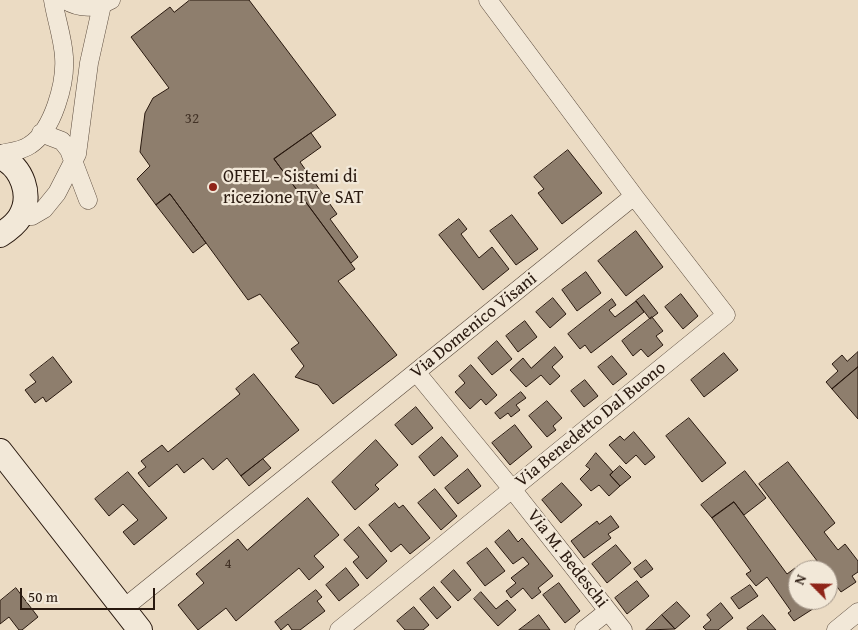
<!DOCTYPE html>
<html>
<head>
<meta charset="utf-8">
<style>
	body { margin:0 }
	#map { position:relative; width:858px; height:630px; overflow:hidden; background:#ebdbc3; font-family:"Gentium Book Plus",serif }
	canvas { display:block }
	.north { position:absolute; left:788px; top:560px; width:50px; height:50px; box-sizing:border-box; background:#f2e8d8; border:1px solid #a29588; border-radius:50%; rotate:293deg; font-size:14px; font-weight:700; line-height:20px; text-align:center; color:#29190f }
	.north::after { content:''; display:block; margin:auto; width:18px; height:22px; background:#8f2418; clip-path:polygon(50% 0,100% 100%,50% 72%,0 100%) }
	.scale { position:absolute; left:20px; top:588px; width:135px; height:22px; box-sizing:border-box; border:2px solid #29190f; border-top:0; padding-left:6px; font-size:15px; line-height:18px; white-space:nowrap; color:#29190f; -webkit-text-stroke:4px #f2e8d8; paint-order:stroke }
</style>
</head>
<body>
<div id="map">
<canvas width="858" height="630"></canvas>
<div class="north">N</div>
<div class="scale">50 m</div>
</div>
<script>
const g = document.querySelector('canvas').getContext('2d');
g.lineJoin = 'round';
function fillPath(path, color) {
  g.fillStyle = color;
  g.fill(path, 'evenodd');
}
function stroke(path, color, width, dash) {
  g.strokeStyle = color;
  g.lineWidth = width;
  g.lineCap = dash ? 'butt' : 'round';
  g.setLineDash(dash || []);
  g.stroke(path);
}
function write(font, color, halo, rows, align = 'center') {
  g.font = font + ' "Gentium Book Plus",serif';
  g.lineWidth = 4.5;
  g.setLineDash([]);
  g.textBaseline = 'middle';
  g.strokeStyle = halo;
  g.fillStyle = color;
  for (const [text, x, y, turn = 0] of rows) {
    g.save();
    g.translate(x, y);
    g.rotate((+turn || 0) * Math.PI / 180);
    g.textAlign = isNaN(turn) ? turn : align;
    if (halo) g.strokeText(text, 0, 0);
    g.fillText(text, 0, 0);
    g.restore();
  }
}
const building = new Path2D(`
	M190 0H249L336 115 274 159 355 269 338 281 397 355 333 404 318 385 295 377 304 366 291 349 299 343 260 294 248 300 170 194 156 205 137 179 150 166 140 152 145 113 153 98 169 88 131 37 170 7 174 12Z
	M311 133 321 147 300 162 337 214 330 219 358 257 351 263 274 159Z
	M568 150 602 193 562 224 538 193 544 189 534 177Z
	M170 194 206 243 193 253 156 205Z
	M512 215 538 249 516 265 490 231Z
	M459 219 467 229 461 234 479 258 492 247 509 269 483 290 439 235Z
	M636 231 663 267 626 296 598 261Z
	M586 272 601 293 577 311 562 290Z
	M681 294 698 316 683 329 665 307Z
	M644 295 658 313 650 319 636 301Z
	M553 298 566 314 550 328 536 312Z
	M612 299 616 305 609 310 615 317 636 301 644 312 591 353 585 345 580 349 568 334Z
	M652 317 663 331 656 336 663 345 648 357 641 349 633 356 622 341Z
	M525 321 537 337 518 352 506 336Z
	M497 341 512 359 492 375 478 358Z
	M555 347 563 357 552 367 560 376 550 385 541 375 526 387 510 370 523 358 531 368Z
	M858 352V367L832 389 826 382 838 371 832 364 842 355 847 361Z
	M724 353 738 370 704 397 691 380Z
	M612 356 627 374 613 385 598 367Z
	M53 357 72 382 46 402 43 397 35 403 25 390 36 382 30 375Z
	M471 365 497 395 486 405 481 399 470 409 455 392 465 383 459 376Z
	M858 367V419L832 389Z
	M254 374 299 430 241 476 227 458 213 470 203 458 184 473 177 464 149 487 138 473 146 467 141 461 162 445 168 452 240 394 236 389Z
	M585 380 598 396 584 407 571 391Z
	M521 392 526 398 516 405 520 410 511 417 508 413 500 419 495 413Z
	M547 401 562 418 553 426 556 430 547 437 529 416Z
	M416 407 433 428 412 445 395 425Z
	M689 418 726 463 702 482 666 436Z
	M515 425 532 447 510 465 492 443Z
	M634 432 655 457 645 465 636 455 626 464 609 445 620 436 624 440Z
	M442 437 458 456 434 476 419 457Z
	M376 440 398 465 375 485 379 489 355 510 332 482Z
	M596 453 613 472 610 475 620 486 609 496 599 485 591 491 580 479 590 469 586 466Z
	M263 459 271 468 249 486 241 476Z
	M788 462 835 523 824 532 838 550 845 544 858 561V572L852 576 856 582 841 592 828 575V570H824L759 484Z
	M620 466 631 477 620 486 610 475Z
	M468 469 481 486 458 504 445 488Z
	M745 471 766 498 744 515 734 502 712 518 701 505Z
	M128 472 167 518 134 545 123 532 138 520 123 504 109 516 95 499Z
	M562 483 582 505 561 523 542 500Z
	M435 489 457 516 441 530 418 503Z
	M308 498 339 535 314 556 324 567 309 580 299 568 236 621 226 608 198 630 178 605 204 583 196 574 238 539 247 550Z
	M734 502 787 574 795 568 798 573V600H816L819 605 794 621 788 613 791 611 767 577 756 586 746 574 751 571 712 518Z
	M395 503 399 508 403 505 430 538 410 554 401 544 391 552 369 525Z
	M611 516 619 527 608 534 611 538 584 558 571 541 597 521 599 524Z
	M359 527 387 561 367 579 353 562 359 557 344 540Z
	M509 530 518 542 522 538 553 576 538 588 541 592 532 599 523 588 511 598 506 591 516 583 511 578 529 564 523 557 513 564 495 542Z
	M616 545 631 563 607 583 592 564Z
	M487 548 505 571 485 586 467 563Z
	M646 560 653 569 641 578 634 569Z
	M346 568 359 585 339 601 326 585Z
	M454 570 471 590 458 601 441 582Z
	M637 581 649 596 627 614 615 598Z
	M559 583 580 611 565 623 543 595Z
	M750 585 758 596 739 609 731 598Z
	M434 587 451 607 437 619 420 599Z
	M16 588 38 617 22 630H19L9 617 0 624V601Z
	M316 590 322 597 317 601 325 611 300 630H292L288 624 281 630 275 622Z
	M481 592 496 609 507 600 516 610 498 626 474 599Z
	M677 602 690 616 675 629 662 615Z
	M721 603 733 618 718 630H706L703 627 711 620 707 615Z
	M414 607 429 625 423 630H405L397 621Z
	M539 615 550 630H519Z
	M662 615 675 629 646 630Z
	M763 615 776 630H748L747 628Z`);
const street = new Path2D(`
	M65 0C80 9 95 9 111 0
	M41 133 62 141 69 150 88 200
	M0 154C9 152 22 151 30 145 53 130 66 83 64 57 63 38 56 19 53 0
	M21 216H32L44 209 57 193 77 154 89 63 102 5
	M416 372 512 489 623 630
	M124 608 634 196 488 0
	M339 630 726 315 634 196
	M584 630 608 611
	M836 630 858 612`);
const secondary = new Path2D(`
	M0 157C22 166 33 196 20 217 15 225 8 230 0 235
	M0 451 140 630`);
const markers = [
	[213,187,5,"#8f2418"]
];
const numberNames = [
	["32",192,119],
	["4",228,564]
];
const poiNames = [
	["OFFEL - Sistemi di",223,177],
	["ricezione TV e SAT",223,198]
];
const streetNames = [
	["Via Domenico Visani",474,326,-39],
	["Via Benedetto Dal Buono",591,425,-39],
	["Via M. Bedeschi",567,559,52]
];
fillPath(building, '#8e7e6d');
stroke(building, '#29190f', 1);
stroke(street, '#5a4a3c', 19);
stroke(secondary, '#29190f', 26);
stroke(street, '#f2e8d8', 18);
stroke(secondary, '#f2e8d8', 24);
for (const [x, y, r, color] of markers) {
  const dot = new Path2D();
  dot.arc(x, y, r, 0, 2 * Math.PI);
  g.fillStyle = color;
  g.fill(dot);
  stroke(dot, '#f2e8d8', 2);
}
write('15px', '#423226', null, numberNames);
write('18px', '#29190f', '#f2e8d8', poiNames, 'left');
write('18px', '#29190f', '#f2e8d8', streetNames);
</script>
</body>
</html>
